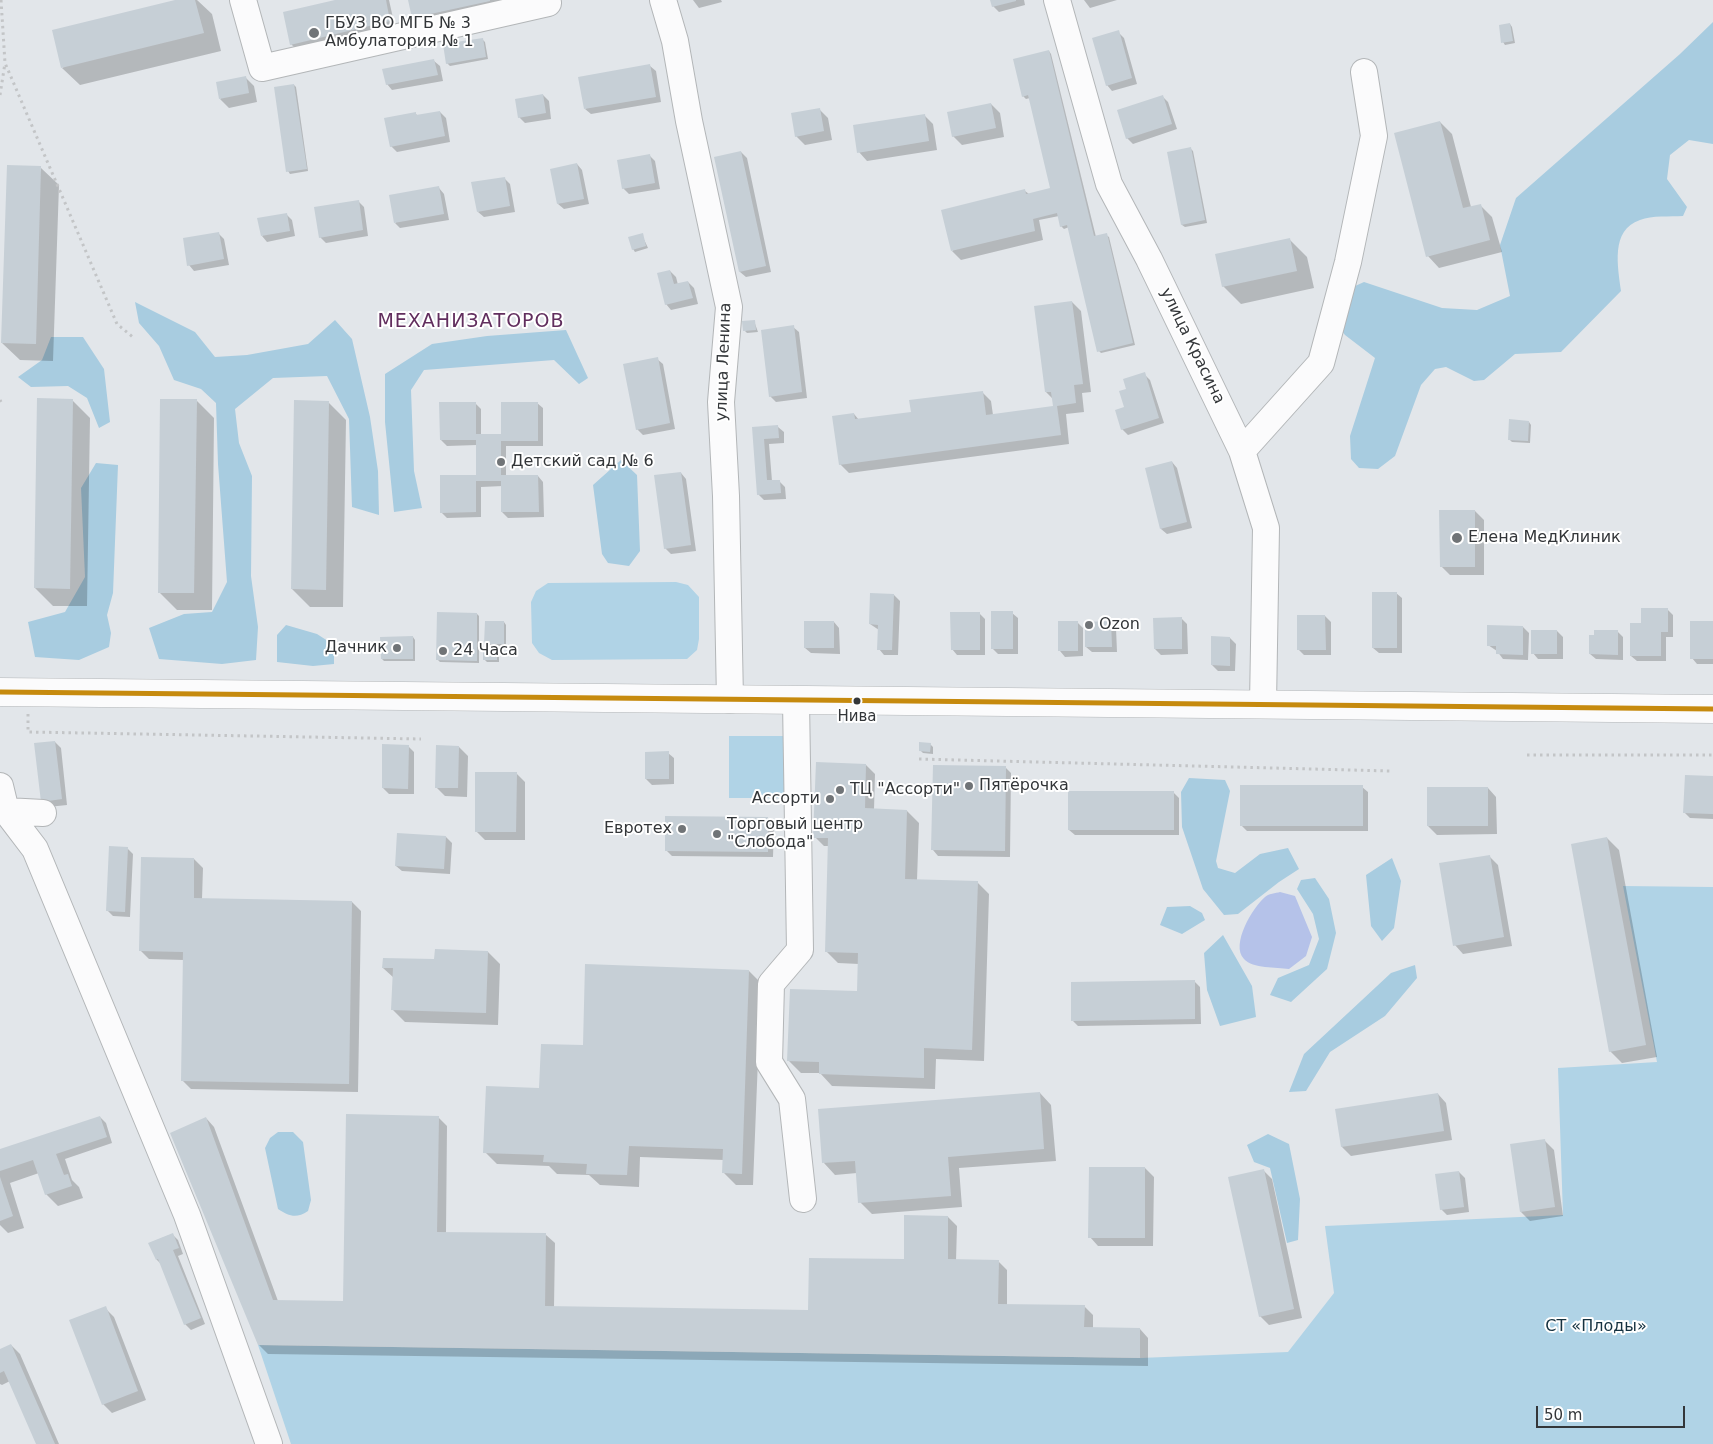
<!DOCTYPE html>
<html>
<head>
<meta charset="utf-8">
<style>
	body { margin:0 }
	#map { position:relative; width:1713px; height:1444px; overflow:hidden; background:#e2e6ea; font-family:"DejaVu Sans",sans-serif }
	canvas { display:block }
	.scale { position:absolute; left:1536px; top:1406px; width:149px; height:22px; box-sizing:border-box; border:2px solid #333639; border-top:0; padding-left:6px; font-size:15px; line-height:18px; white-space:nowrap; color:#333639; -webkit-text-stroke:4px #fff; paint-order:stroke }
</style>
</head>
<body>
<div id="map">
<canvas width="1713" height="1444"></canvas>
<div class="scale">50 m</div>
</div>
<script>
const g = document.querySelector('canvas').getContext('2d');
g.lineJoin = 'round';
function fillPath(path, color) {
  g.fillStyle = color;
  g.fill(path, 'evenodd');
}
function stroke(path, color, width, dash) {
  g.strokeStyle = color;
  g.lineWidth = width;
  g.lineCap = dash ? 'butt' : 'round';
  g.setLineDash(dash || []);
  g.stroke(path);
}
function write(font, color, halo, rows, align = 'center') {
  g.font = font + ' "DejaVu Sans",sans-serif';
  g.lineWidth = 4;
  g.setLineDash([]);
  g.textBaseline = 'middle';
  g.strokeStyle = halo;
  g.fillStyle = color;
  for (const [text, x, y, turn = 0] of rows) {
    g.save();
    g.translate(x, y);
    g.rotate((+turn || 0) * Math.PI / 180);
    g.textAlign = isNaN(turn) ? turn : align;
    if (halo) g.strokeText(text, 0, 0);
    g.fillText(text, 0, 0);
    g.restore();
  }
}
const green = new Path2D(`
	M676 582 688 585 699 597V639L697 650 687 659 552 660 539 653 532 643 531 602 536 591 548 583Z
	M729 736H790L791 798H729Z
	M1623 886 1713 887V1444H291L258 1345 1140 1358 1288 1352 1334 1293 1325 1226 1563 1215 1558 1068 1657 1062Z`);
const forest = new Path2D(`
	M1713 22V144L1689 140 1670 155 1667 179 1687 207 1683 216C1670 217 1652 215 1640 220 1610 230 1618 267 1621 291L1561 352 1515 354 1484 380 1474 381 1446 367 1435 369 1421 385 1395 456 1378 469 1359 468 1351 459 1350 436 1375 358 1345 335 1338 326 1353 287 1364 282 1442 308 1477 310 1510 296 1500 245 1516 198 1680 54Z
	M135 302 195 332 215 357 247 355 308 344 335 320 352 339 370 417 378 471 379 515 352 507 349 419 327 376 273 378 235 409 239 443 252 476 251 576 258 627 256 660 222 664 159 659 149 628 184 614 212 612 227 582 218 464 216 403 201 389 174 380 159 346 139 323Z
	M566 330 588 378 579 384 554 360 424 370 411 390 414 471 422 508 394 512 385 422V374L432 344 487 336Z
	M51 337H83L104 369 110 422 99 428 87 398 68 386 31 387 18 377 42 360Z
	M621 460 637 475 640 551 629 566 608 563 602 554 593 485Z
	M96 463 118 465 113 593 107 615 111 633 109 647 79 660 35 657 28 622 65 612 85 577 81 488Z
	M286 625 317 634 334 645V664L313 666 277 662V635Z
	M1189 778 1225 780 1230 791 1216 861 1218 868 1235 873 1260 854 1288 848 1299 869 1279 882 1238 914 1224 915 1203 889 1182 827 1181 792Z
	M1392 858 1401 881 1394 928 1382 941 1371 926 1366 875Z
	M1315 878 1329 899 1336 933 1327 969 1291 1002 1270 995 1278 978 1309 965 1319 939 1313 914 1297 889 1301 880Z
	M1190 906 1202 913 1205 920 1182 934 1160 925 1167 907Z
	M1223 935 1252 986 1256 1017 1220 1026 1207 990 1204 953Z
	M1415 965 1417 978 1385 1016 1330 1052 1306 1091 1289 1092 1304 1054 1391 973Z
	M278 1132H293L303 1142 311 1200 308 1211C296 1219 289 1216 278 1209L265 1148 270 1138Z
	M1268 1134 1289 1144 1300 1199 1298 1240 1287 1243 1270 1168 1254 1162 1247 1145Z`);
const water = new Path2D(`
	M1280 892 1295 896 1312 937 1306 956 1289 969C1276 967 1253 969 1244 959 1230 945 1253 907 1265 897 1268 894 1276 893 1280 892Z`);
const shadow = new Path2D(`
	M180 0H197L212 14 221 51 80 85 62 68Z
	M341 0H389L395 27 297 50 291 44Z
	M409 0H505L416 20Z
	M693 0H721L722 2 699 8Z
	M992 0H1024L1025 5 999 12 993 6Z
	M1084 0H1117L1090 8Z
	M1510 24 1512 27 1515 43 1505 45 1503 42Z
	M1118 32 1124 38 1137 84 1112 91 1107 85Z
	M482 39 485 42 488 59 450 66 447 63Z
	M1049 51 1051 54 1096 237 1106 235 1109 237 1135 345 1101 353 1099 351 1069 227 1064 229 1061 226 1059 216 1039 220 1043 240 961 260 952 251 1025 191 1029 194 1052 189 1030 98 1026 99 1023 96Z
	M434 61 440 66 443 81 392 90 387 84Z
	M650 66 656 71 661 102 591 114 585 109Z
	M245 77 254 86 257 102 229 108 220 99Z
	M294 85 296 87 308 171 290 174 288 171Z
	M543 95 549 101 551 119 525 123 519 117Z
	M1162 96 1168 102 1177 129 1133 144 1127 138Z
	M991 104 1000 113 1004 137 962 145 953 136Z
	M819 109 828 118 832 140 805 145 796 136Z
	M440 112 446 118 450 142 397 152 391 146 415 113 418 116Z
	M924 115 933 124 937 150 867 161 859 152Z
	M1440 122 1452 134 1471 207 1480 205 1492 217 1502 252 1439 268 1428 256Z
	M1190 148 1193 151 1207 223 1185 227 1182 225Z
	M741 152 747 158 771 272 746 277 740 272 715 158Z
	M650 156 655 161 660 189 629 194 623 188Z
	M577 164 582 170 589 204 564 209 558 204Z
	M41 168 59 185 53 361 20 360 2 343Z
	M504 178 510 184 515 212 484 217 478 212Z
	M439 188 444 194 449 220 400 228 395 223Z
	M358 201 364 207 368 236 326 243 320 237Z
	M286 214 292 220 295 236 267 242 262 236Z
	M218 233 224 239 229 265 194 271 189 265Z
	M642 235 648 248 635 252 633 249Z
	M1290 240 1307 257 1314 288 1241 304 1223 286Z
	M670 271 676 277 678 285 688 282 694 288 698 304 671 310 666 304Z
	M1072 302 1081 311 1091 392 1082 393 1084 412 1066 414 1069 444 849 473 840 464 854 414 859 420 912 413 982 392 991 401 993 415 1054 407 1053 399 1046 392Z
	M754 321 758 332 747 333 745 331Z
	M793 327 799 332 807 398 776 402 770 396Z
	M657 359 663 364 675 429 643 435 637 429Z
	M1144 374 1150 380 1164 423 1128 435 1122 429 1128 390Z
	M72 400 90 418 87 606H53L35 588Z
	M196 400 214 418 212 610H177L159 592Z
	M328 402 346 420 343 607H310L292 589Z
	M475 403 481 409V435H502L537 403 543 408V446H506V476H538L543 482 544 517 508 518 502 512 503 486 481 487V517L447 518 441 512 477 476V445L447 446 441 440Z
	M1529 422 1531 425 1530 443 1512 442 1509 439Z
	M778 427 784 432V443L769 444 772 481H779L785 487 786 499 764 500 758 494 754 428Z
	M1172 462 1177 468 1192 528 1167 534 1161 529Z
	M681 473 686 479 696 551 671 554 665 548Z
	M1475 511 1484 520V575H1450L1441 566Z
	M1396 593 1402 598V653H1379L1373 648Z
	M894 595 900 601 898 655H884L879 649V630L870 624Z
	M1667 609 1673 615V637H1666V661H1637L1631 656Z
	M979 613 985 619V655H957L952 649Z
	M1012 613 1018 618V654H998L992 648Z
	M477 614 479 616V663L440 662 437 659Z
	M1325 616 1331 622V655H1304L1298 649Z
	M1181 618 1187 624 1188 654 1161 655 1155 649Z
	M504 622 506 625V646H488L486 644Z
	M834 622 839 628 840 654 811 653 805 648Z
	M1077 622 1083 628V656L1065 657 1060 651Z
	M1713 622V664H1697L1692 658Z
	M1111 623 1116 628 1117 652H1092L1086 647Z
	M1523 627 1529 633 1528 660 1503 659 1497 651 1488 645Z
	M1557 631 1563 637V659H1538L1533 653Z
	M1617 631 1623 637V660L1596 659 1590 654Z
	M413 637 415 640V661H384L382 659Z
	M1230 638 1236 644 1235 671H1218L1212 665Z
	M496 651 499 653V662H487L484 659Z
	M55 742 61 748 67 805 48 807 42 801Z
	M930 744 933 747V754L923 753 920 750Z
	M408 746 414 752V794H389L383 788Z
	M459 747 468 756 467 797 445 796 436 787Z
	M668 753 674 758V784L652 785 646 779Z
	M866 765 875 774 874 810 907 811 919 823 917 880 977 882 989 894 984 1061 936 1059 935 1089 832 1086 820 1073H801L789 1061 858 992 859 964 838 963 826 951 829 846H824L815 837Z
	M1006 768 1011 773 1010 857 938 856 933 850Z
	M516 773 525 782V840H485L476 831Z
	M1713 777V819L1690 818 1684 812Z
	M1362 787 1368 792V831H1247L1241 825Z
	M1488 788 1496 797 1497 834 1437 835 1428 826Z
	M1173 792 1179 798V835H1075L1069 830Z
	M768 818 774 824 773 857 672 856 666 850Z
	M446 837 452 843 450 874 402 871 396 866Z
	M1607 838 1619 850 1657 1057 1622 1063 1610 1051Z
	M127 848 133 854 130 917 113 916 107 910Z
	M1489 856 1498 865 1512 946 1463 954 1455 945Z
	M194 859 203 868 202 899 352 902 361 911 358 1092 191 1089 182 1080 184 960 149 959 140 950Z
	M488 952 500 964 498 1025 405 1022 393 1010 394 978 383 968Z
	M749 971 761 983 753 1185H736L724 1173V1160L640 1157 639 1187 600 1185 589 1175 557 1174 549 1166 497 1164 485 1152 541 1089 584 1047Z
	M1194 981 1200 987 1201 1024 1078 1026 1073 1021Z
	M1040 1093 1051 1105 1056 1161 959 1168 962 1207 872 1214 860 1202 857 1173 835 1175 824 1163 820 1110Z
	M1438 1094 1446 1103 1452 1140 1351 1156 1342 1147 1337 1110Z
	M100 1117 106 1123 112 1143 65 1159 72 1180 79 1187 83 1198 58 1206 46 1194 39 1173 10 1183 24 1228 8 1233 0 1225V1150Z
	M438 1117 447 1126 446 1233 546 1235 555 1243 554 1307 809 1311 905 1260 948 1217 957 1226 956 1261H998L1007 1270V1306H1084L1093 1315V1329H1140L1148 1338V1366L268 1354 259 1345 206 1118 214 1127 278 1301 344 1302Z
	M1545 1141 1554 1150 1563 1216 1530 1221 1521 1212Z
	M1145 1168 1154 1177 1153 1246H1098L1090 1237Z
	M1263 1170 1272 1179 1302 1318 1269 1325 1260 1316Z
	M1459 1172 1465 1178 1469 1212 1447 1215 1441 1209Z
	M172 1234 178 1240 183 1254 178 1256 205 1324 191 1330 185 1324 161 1264 157 1260 150 1243Z
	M105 1308 114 1317 146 1400 112 1413 103 1404Z
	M11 1345 20 1354 59 1444H38L10 1381 2 1385 0 1384V1350Z`);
const building = new Path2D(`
	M175 0H195L204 33 61 68 52 30Z
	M335 0H386L390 21 290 45 283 12Z
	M408 0H490V1L412 18Z
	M990 0H1016V1L992 7Z
	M1510 23 1513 41 1501 43 1499 25Z
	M1119 30 1132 78 1106 86 1092 38Z
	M483 38 486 57 446 64 443 44Z
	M1049 50 1094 236 1107 233 1133 343 1097 352 1067 225 1060 227 1057 213 1033 219 1035 231 951 251 941 210 1025 189 1026 194 1050 188 1028 95 1022 97 1013 59Z
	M434 59 438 75 386 85 382 69Z
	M650 64 656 97 584 109 578 77Z
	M246 76 249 93 219 99 216 82Z
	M294 84 307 169 286 172 274 87Z
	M543 94 546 113 518 118 515 99Z
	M1163 95 1172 124 1126 139 1117 110Z
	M991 103 996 128 952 137 947 112Z
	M820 108 824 131 795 137 791 113Z
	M440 111 445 136 390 147 384 118 416 112V115Z
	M925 114 929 141 857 153 853 125Z
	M1440 121 1463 208 1481 204 1490 240 1426 257 1394 133Z
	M1191 147 1205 220 1181 225 1167 152Z
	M741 151 766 266 739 272 714 157Z
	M650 154 655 183 622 189 617 160Z
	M577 163 584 199 557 204 550 169Z
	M7 165 41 166 36 344 1 343Z
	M505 177 510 206 477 212 471 182Z
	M439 186 444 214 394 223 389 195Z
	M359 200 363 230 319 238 314 207Z
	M287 213 290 231 261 236 257 218Z
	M219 232 224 259 187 266 183 238Z
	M643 233 646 246 632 250 628 237Z
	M1290 238 1297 271 1222 287 1215 254Z
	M670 270 674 284 688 281 693 298 665 305 657 273Z
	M1072 301 1083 384 1074 385 1076 403 1057 406 1061 435 839 465 832 416 854 413 855 419 911 412 909 400 983 391 986 415 1053 406 1051 392H1045L1034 306Z
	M755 320 756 330 743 331 742 321Z
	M794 325 802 392 769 397 761 330Z
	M658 357 670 423 636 430 623 364Z
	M1145 372 1159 418 1121 430 1115 410 1124 407 1119 391 1126 389 1123 379Z
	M37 398 73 399 70 589 34 588Z
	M160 399H197L194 593H158Z
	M294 400 329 401 326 590 291 589Z
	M439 402H476V434H501V402H538V441H501V475H538L539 512H501V481H476V512L440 513V475H476V440H440Z
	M1509 419 1529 421 1528 441 1508 440Z
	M778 425 779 438 764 439 767 480H780L781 493 757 495 752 427Z
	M1172 461 1187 522 1160 529 1145 468Z
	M681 472 691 545 664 549 654 475Z
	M1439 510H1475V567H1440Z
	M1372 592H1397V648H1372Z
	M870 593 894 594 892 650H877L878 625 869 624Z
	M1641 608H1668V632H1661V656H1630V623H1641Z
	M991 611H1013V649H991Z
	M437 612 477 613V661L436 660Z
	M950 612H980V650H951Z
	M1297 615H1325L1326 650H1297Z
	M1182 617V649H1154L1153 618Z
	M485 621H504V644H484Z
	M804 621H834V648H804Z
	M1058 621H1078V651H1058Z
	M1111 621 1112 647H1085V622Z
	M1690 621H1713V659H1690Z
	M1487 625 1523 626V655L1496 654V646H1487Z
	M1531 630H1557V654H1531Z
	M1594 630H1618V655L1589 654V635H1594Z
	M413 636V659H381L380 637Z
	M1211 636 1230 637V666L1211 665Z
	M483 650H497V660H483Z
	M55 741 62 799 41 802 34 743Z
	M919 742 931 743 930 752 919 751Z
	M382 744 409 745 408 789 382 788Z
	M436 745 459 746 458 788H435Z
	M669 751V779H645V752Z
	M816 762 866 764 865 808 907 810 905 879 978 881 972 1050 924 1048V1078L819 1074V1062L787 1061 790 989 857 991 858 953 825 952 828 838H813Z
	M933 765 1006 766 1005 851 931 850Z
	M475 772H517L516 832H475Z
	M1685 775 1713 776V814L1683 813Z
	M1240 785H1363V826H1240Z
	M1427 787H1488V826H1427Z
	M1068 791H1174V830H1068Z
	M665 816 768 817V852L665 851Z
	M397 833 446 836 444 869 395 866Z
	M1607 837 1646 1045 1609 1052 1571 844Z
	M109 846 128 847 125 912 106 911Z
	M1490 855 1504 937 1453 946 1439 863Z
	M141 857 194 858V898L352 901 349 1084 181 1081 183 952 139 951Z
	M435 949 488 951 486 1013 391 1010 393 968H382L383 958 434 959Z
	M585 964 749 970 742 1174 722 1173 723 1149 629 1146 627 1175 586 1174 587 1164 543 1162 544 1155 483 1153 486 1086 539 1088 541 1044 583 1045Z
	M1195 980V1019L1071 1021V982Z
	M1040 1092 1044 1149 948 1157 951 1196 858 1203 855 1161 822 1163 818 1109Z
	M1438 1093 1444 1131 1341 1147 1335 1109Z
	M346 1114 439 1116 437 1232 546 1233 545 1306 808 1310 809 1258 904 1259V1215L948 1216V1259L999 1260 998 1304 1085 1305 1084 1327 1140 1328V1358L258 1345 170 1133 206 1117 273 1300 343 1301Z
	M100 1116 107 1137 56 1154 64 1175 68 1174 72 1186 45 1195 33 1160 0 1171V1149Z
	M1545 1139 1555 1207 1520 1212 1510 1144Z
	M1089 1167H1145V1238H1088Z
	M1264 1169 1294 1309 1259 1317 1228 1177Z
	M1459 1171 1464 1207 1440 1210 1435 1174Z
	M0 1177 13 1216 0 1221Z
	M173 1233 179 1248 173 1250 201 1318 184 1325 158 1259 156 1260 148 1243Z
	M106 1306 138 1391 102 1405 69 1320Z
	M11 1344 55 1444H36L4 1371 0 1373V1349Z`);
const path = new Path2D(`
	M1 0 5 63 117 324 134 338
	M0 95 5 63
	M0 400 1 402
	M28 714V732L421 739
	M1527 755H1713
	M919 759 1390 771`);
const minor = new Path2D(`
	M243 0 262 68 548 3
	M663 0 675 41 689 121 729 307 721 402 726 496 730 700
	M1057 0 1109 184 1149 259 1242 451 1266 528 1263 704
	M1242 451 1321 363 1348 262 1374 136 1364 72
	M796 701 800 950 771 984 769 1062 792 1099 803 1199
	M0 786 6 811 35 849 187 1215 269 1444
	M6 811 43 813`);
const major = new Path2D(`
	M0 692 1713 709`);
const bus1 = new Path2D(`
	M0 692 1713 709`);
const markers = [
	[314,33,6,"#707477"],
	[501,462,5,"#707477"],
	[1457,538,6,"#707477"],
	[1089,625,5,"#707477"],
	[397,648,5,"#707477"],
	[443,651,5,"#707477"],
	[857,701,4.5,"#333639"],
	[969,786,5,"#707477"],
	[840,790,5,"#707477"],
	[830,799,5,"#707477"],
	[682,829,5,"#707477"],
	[717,834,5,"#707477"]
];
const busNames = [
	["Нива",857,717]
];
const poiNames = [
	["ГБУЗ ВО МГБ № 3",325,24],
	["Амбулатория № 1",325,42],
	["Детский сад № 6",511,462],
	["Елена МедКлиник",1468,538],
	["Ozon",1099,625],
	["Дачник",387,648,"right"],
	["24 Часа",453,651],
	["Пятёрочка",979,786],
	["ТЦ \"Ассорти\"",850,790],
	["Ассорти",820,799,"right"],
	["Торговый центр",727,825],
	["\"Слобода\"",727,843],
	["Евротех",672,829,"right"]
];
const streetNames = [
	["улица Красина",1192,346,64],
	["улица Ленина",724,362,-88]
];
const parkNames = [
	["СТ «Плоды»",1596,1327]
];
const quarterNames = [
	["МЕХАНИЗАТОРОВ",471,322]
];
fillPath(green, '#b0d3e6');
fillPath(forest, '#a8cce0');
fillPath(water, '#b5c2e9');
fillPath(shadow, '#0003');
fillPath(building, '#c6cfd6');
stroke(minor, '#b3b6b8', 28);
stroke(major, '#b3b6b8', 29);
stroke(path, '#c3c5c7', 3, [2.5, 4]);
stroke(minor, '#fbfbfc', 26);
stroke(major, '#fbfbfc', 28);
stroke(bus1, '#c68a0e', 5);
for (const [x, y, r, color] of markers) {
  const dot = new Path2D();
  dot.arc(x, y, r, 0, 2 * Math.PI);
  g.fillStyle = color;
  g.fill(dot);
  stroke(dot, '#fff', 2);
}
write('15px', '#333639', '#fff', busNames);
write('16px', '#333639', '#fff', poiNames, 'left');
write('16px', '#333639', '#fff', streetNames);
write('16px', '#143140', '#fff', parkNames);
g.letterSpacing = '1px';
write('19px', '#612e5e', '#fff', quarterNames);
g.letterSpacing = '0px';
</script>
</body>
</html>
